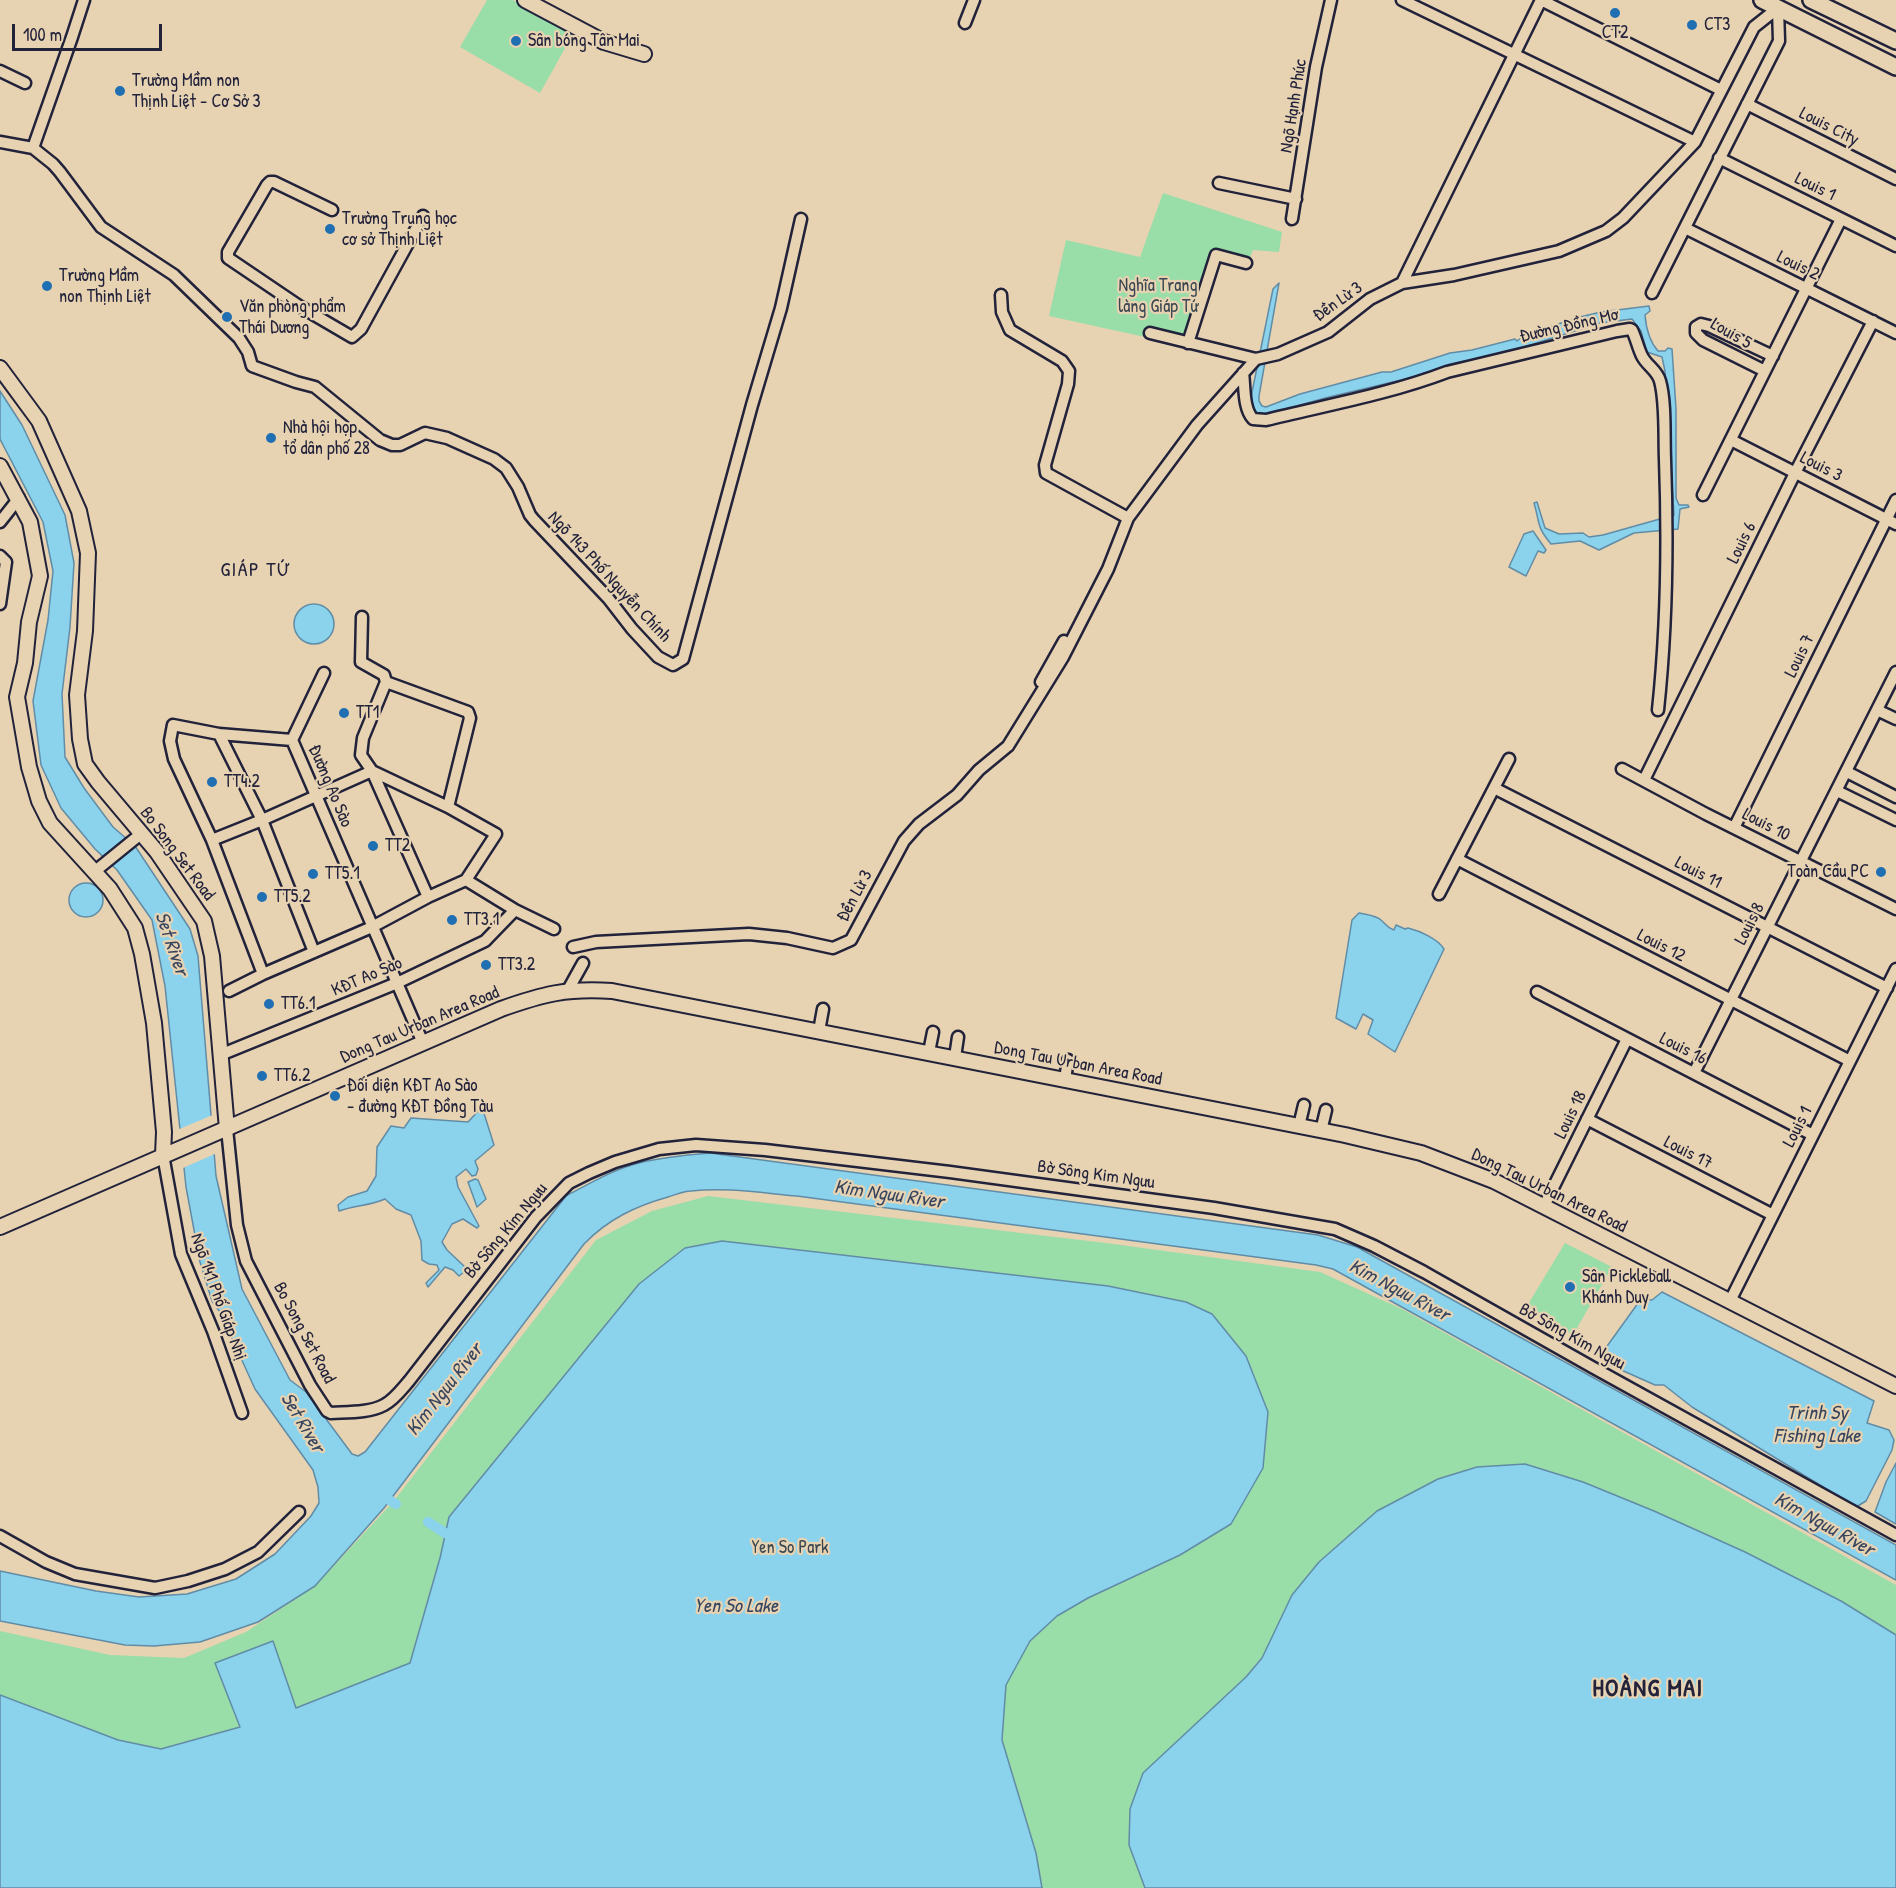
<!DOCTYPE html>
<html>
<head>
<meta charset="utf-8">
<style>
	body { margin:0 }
	#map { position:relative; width:1896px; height:1888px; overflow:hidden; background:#e7d3b2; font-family:"Patrick Hand",sans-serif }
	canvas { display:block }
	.scale { position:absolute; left:12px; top:24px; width:150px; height:27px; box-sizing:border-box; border:3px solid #22223b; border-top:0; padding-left:8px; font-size:18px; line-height:21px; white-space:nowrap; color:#22223b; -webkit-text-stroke:4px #e7d3b2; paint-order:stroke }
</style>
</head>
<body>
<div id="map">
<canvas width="1896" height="1888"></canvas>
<div class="scale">100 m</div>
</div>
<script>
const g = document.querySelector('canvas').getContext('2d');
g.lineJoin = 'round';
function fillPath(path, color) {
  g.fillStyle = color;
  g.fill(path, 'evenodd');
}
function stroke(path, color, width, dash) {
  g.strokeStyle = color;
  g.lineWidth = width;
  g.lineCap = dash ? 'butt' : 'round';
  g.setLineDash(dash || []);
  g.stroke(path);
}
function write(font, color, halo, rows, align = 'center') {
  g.font = font + ' "Patrick Hand",sans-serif';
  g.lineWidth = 4.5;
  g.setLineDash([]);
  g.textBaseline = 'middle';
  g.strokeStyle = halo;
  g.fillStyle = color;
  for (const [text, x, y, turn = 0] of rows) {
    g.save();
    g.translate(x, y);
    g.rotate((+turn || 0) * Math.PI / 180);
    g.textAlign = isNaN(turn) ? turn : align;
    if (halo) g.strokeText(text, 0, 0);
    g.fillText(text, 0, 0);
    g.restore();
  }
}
const green = new Path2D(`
	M487 0H513L573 34 540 93 460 47Z
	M1163 193 1282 232 1279 252 1253 250 1248 262 1215 254 1186 346 1049 316 1066 240 1140 257Z
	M708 1196 1106 1243 1320 1272 1402 1309 1896 1585V1888H0V1631L110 1655 184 1658 246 1632 315 1586 393 1502 596 1240 652 1211Z
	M1565 1243 1612 1267 1573 1335 1527 1306Z`);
const water = new Path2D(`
	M1279 283 1259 396V401L1262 406 1266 407 1300 394 1382 372H1391L1450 353 1472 350 1515 339 1517 341 1521 338 1541 334 1552 326 1580 317 1601 312 1649 306 1650 311 1645 315C1646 327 1650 342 1658 351H1665L1668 348 1672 349 1676 409V498L1679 505H1688L1689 507 1680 509 1678 529 1634 533 1599 550 1580 541 1551 544C1536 526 1540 523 1534 503L1537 502 1545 528 1559 534 1583 533 1589 537 1603 535 1674 515 1665 371 1662 357 1647 352 1641 331 1632 319 1600 323 1502 354 1450 364 1414 377 1325 398 1265 415 1253 411 1250 402 1273 289Z
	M0 391 22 425 65 515 74 563 70 627 62 694 65 757 84 788 113 827 135 846 190 929 198 956 216 1176 242 1289 290 1380 306 1392 352 1454 358 1456 365 1452 566 1196C589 1184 614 1169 639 1163 662 1157 687 1155 710 1153L1318 1235 1357 1247 1896 1545V1580L1333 1269 1316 1265 797 1196C762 1193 726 1187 691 1191 683 1191 675 1195 668 1197 636 1206 608 1219 584 1244L384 1508 315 1586 258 1622 200 1642 154 1646 125 1645 0 1621V1571L96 1591 139 1597 187 1594 236 1579 275 1554 311 1516 319 1503 318 1487 313 1470 255 1389 220 1312 212 1301 200 1262 186 1187 165 986 152 920 117 870 95 849 61 808 41 765 33 701 48 620 53 571 43 522 0 439Z
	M1533 531 1546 550 1544 553 1538 551 1526 576 1509 567 1524 534Z
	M294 624a20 20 0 1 1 40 0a20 20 0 1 1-40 0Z
	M69 900a17 17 0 1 1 34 0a17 17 0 1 1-34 0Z
	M1359 913C1367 915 1375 915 1381 920 1386 924 1387 928 1394 930L1396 925 1405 929 1408 928C1420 931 1438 939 1444 949L1395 1052 1368 1034 1373 1020 1363 1014 1356 1029 1336 1018 1352 920Z
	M482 1107 494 1145 475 1161 478 1169 476 1175 472 1176 466 1169 456 1177 458 1187 479 1226 477 1228 463 1219 452 1224 442 1242 447 1250 465 1267 464 1272 459 1276 453 1270 445 1267 428 1287 426 1283 439 1270 437 1265 429 1264 422 1260 421 1241 411 1215 396 1209 385 1199C370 1206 354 1205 339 1211L338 1205 348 1197 367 1191 376 1176 377 1147 391 1126 404 1128 411 1118 468 1122Z
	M475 1179 478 1180 486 1199 477 1207 468 1182Z
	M722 1241 1108 1286 1186 1302 1212 1314 1246 1356 1268 1412 1263 1468 1231 1524 1180 1555 1088 1598 1057 1616 1030 1641 1006 1685 1002 1740 1036 1853 1042 1888H0V1695L118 1740 161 1749 240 1727 215 1663 273 1641 296 1708 410 1663 440 1558 449 1517 639 1284 685 1248Z
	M1662 1292 1874 1401 1867 1423 1889 1430 1894 1440 1892 1450 1866 1501 1856 1507 1692 1407 1664 1385H1655L1610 1365 1606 1358 1605 1349 1641 1299 1652 1300Z
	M1896 1463V1524L1875 1512 1886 1482Z
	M1525 1464 1583 1482 1654 1511 1745 1552 1841 1601 1896 1635V1888H1145L1129 1845 1130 1809 1143 1773 1246 1677 1262 1658 1292 1595 1319 1562 1377 1511 1438 1479 1477 1467Z`);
const pier = new Path2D(`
	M215 1114 217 1153 183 1168 177 1130Z`);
const canal = new Path2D(`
	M379 1494 396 1504
	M428 1522 445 1533`);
const street = new Path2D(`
	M1402 0 1695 142
	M965 23 974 0
	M0 71 25 83
	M1747 104 1896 179
	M0 142 33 148
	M33 148 53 164 60 172 101 227 174 275 239 338 248 352 252 366 296 382 315 387 380 440 392 445H400L425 433 447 438 494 459 506 468 518 487 530 515 534 520 608 598 632 629 658 657 673 665 683 659 752 405 781 308 801 219
	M33 148 72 37 84 0
	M1719 158 1896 246
	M1219 183 1296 199
	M332 210 274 182H270L267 185 228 252V258L299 306 352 337 361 329 423 216
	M1292 219 1316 67 1331 0
	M1685 228 1896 333
	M1402 283 1541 0 1721 90
	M1652 293 1779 41 1778 8
	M1001 295 1002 312 1010 330 1062 361 1069 371 1068 384 1045 465 1046 473 1128 518
	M1150 333 1256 359
	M1188 343 1216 255 1246 263
	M1765 371 1703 340 1696 333V327L1701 324 1709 326 1773 356
	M1243 373C1245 387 1243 408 1253 419L1266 420C1327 405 1389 394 1447 372L1617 331 1630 329 1632 330C1636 338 1638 348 1642 356 1647 366 1657 370 1660 381 1666 402 1664 436 1665 459 1668 543 1667 626 1658 710
	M1731 440 1896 524
	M1703 495 1841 219
	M0 522 19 498
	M0 556 6 562 0 604
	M362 617 361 662 384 675 386 682 363 738 361 755 372 771 428 897
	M386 682 468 712 470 718 448 807
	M1041 682 1064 641
	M1877 710 1896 719
	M219 734 262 820 314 952
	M292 740 423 1043
	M292 740 324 673
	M1622 769 1706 814 1896 909
	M1847 772 1896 797
	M1644 780 1795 473 1873 321
	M1494 788 1887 988
	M1837 791 1896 820
	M1734 828 1896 500
	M212 840 262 820 372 771
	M1457 859 1850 1061
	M94 872 142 833
	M466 880 515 910 554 929
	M1439 894 1509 759
	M573 947 596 942 749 934 787 938 833 948 851 940 904 841 919 824 957 795 979 770 1008 746 1063 657 1108 569 1128 518 1197 425 1256 359 1278 354 1328 332 1370 299 1402 283 1454 275 1559 251 1606 231 1623 218 1695 142 1754 27 1778 8
	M263 974 212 840 174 759 170 741 173 725 219 734 292 740
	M568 990 583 963
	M229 991 263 974 372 927 428 897 466 880 496 834 448 807 372 771
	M1537 992 1813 1135
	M819 1031 823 1009
	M929 1052 933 1032
	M220 1055 397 983 485 941 515 910
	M955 1057 958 1037
	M1694 1073 1896 672
	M1065 1079 1068 1060
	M1587 1119 1773 1215
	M1299 1126 1304 1105
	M227 1129 237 1225 246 1261 310 1385 327 1411 331 1413C348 1412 369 1413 384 1405 394 1400 402 1389 409 1381L536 1217 569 1183 589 1173 615 1162 659 1149 696 1145 765 1150 950 1172 1214 1208 1335 1229 1374 1246 1424 1272 1592 1367 1896 1535
	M1321 1131 1326 1110
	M163 1155 181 1254 213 1331 242 1413
	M1544 1206 1627 1039
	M1730 1301 1896 969
	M0 1536 46 1562 75 1574 155 1588 188 1581 225 1569 258 1552 299 1512`);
const secondary = new Path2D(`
	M525 0 604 42 644 54
	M0 368 39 421 79 511 88 553 85 631 77 695 80 739 85 764 98 782 157 852 204 921 212 956 227 1129
	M0 466 30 522 40 576 29 622 25 663 17 697 29 767 39 801 50 823 110 889 135 928 142 954 154 1023 164 1132 163 1155
	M0 1227 501 1009C543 994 567 988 612 991L1345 1135 1421 1153 1494 1181 1896 1386`);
const primary = new Path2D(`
	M1762 0 1896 67
	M1811 0 1896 41`);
const markers = [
	[1615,13,6,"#1f6fb2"],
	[1692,25,6,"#1f6fb2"],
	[516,41,6,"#1f6fb2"],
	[120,91,6,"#1f6fb2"],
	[330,229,6,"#1f6fb2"],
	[47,286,6,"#1f6fb2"],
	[227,317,6,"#1f6fb2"],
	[271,438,6,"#1f6fb2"],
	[344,713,6,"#1f6fb2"],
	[212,782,6,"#1f6fb2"],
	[373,846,6,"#1f6fb2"],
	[1881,872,6,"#1f6fb2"],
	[313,874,6,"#1f6fb2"],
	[262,897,6,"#1f6fb2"],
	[452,920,6,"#1f6fb2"],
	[486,965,6,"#1f6fb2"],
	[269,1004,6,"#1f6fb2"],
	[262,1076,6,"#1f6fb2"],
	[335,1096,6,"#1f6fb2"],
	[1570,1287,6,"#1f6fb2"]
];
const poiNames = [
	["CT3",1704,25],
	["CT2",1615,33,"center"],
	["Sân bóng Tân Mai",528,41],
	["Trường Mầm non",132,81],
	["Thịnh Liệt - Cơ Sở 3",132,102],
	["Trường Trung học",342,219],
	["cơ sở Thịnh Liệt",342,240],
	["Trường Mầm",59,276],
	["non Thịnh Liệt",59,297],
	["Văn phòng phẩm",239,307],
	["Thái Dương",239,328],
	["Nhà hội họp",283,428],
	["tổ dân phố 28",283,449],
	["TT1",356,713],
	["TT4.2",224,782],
	["TT2",385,846],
	["Toàn Cầu PC",1869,872,"right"],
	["TT5.1",325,874],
	["TT5.2",274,897],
	["TT3.1",464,920],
	["TT3.2",498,965],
	["TT6.1",281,1004],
	["TT6.2",274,1076],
	["Đối diện KĐT Ao Sào",347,1086],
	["- đường KĐT Đồng Tàu",347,1107],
	["Sân Pickleball",1582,1277],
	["Khánh Duy",1582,1298]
];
const streetNames = [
	["Ngõ Hạnh Phúc",1294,106,-81],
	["Louis City",1829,127,27],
	["Louis 1",1815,187,26],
	["Louis 2",1798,266,26],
	["Đền Lừ 3",1338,302,-35],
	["Đường Đồng Mơ",1569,326,-13],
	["Louis 5",1731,334,30],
	["Louis 3",1821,467,27],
	["Louis 6",1742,543,-64],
	["Ngõ 143 Phố Nguyễn Chính",609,577,47],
	["Louis 7",1800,656,-64],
	["Đường Ao Sào",330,786,67],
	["Louis 10",1766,825,27],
	["Bo Song Set Road",177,854,53],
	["Louis 11",1698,873,27],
	["Đền Lừ 3",855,896,-62],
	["Louis 8",1750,924,-63],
	["Louis 12",1661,946,27],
	["KĐT Ao Sào",367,977,-23],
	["Dong Tau Urban Area Road",420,1025,-23],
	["Louis 16",1683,1049,27],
	["Dong Tau Urban Area Road",1078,1064,11],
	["Louis 18",1571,1115,-64],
	["Louis 1",1798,1127,-63],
	["Louis 17",1688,1153,27],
	["Bờ Sông Kim Ngưu",1096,1175,8],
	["Dong Tau Urban Area Road",1549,1191,26],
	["Bờ Sông Kim Ngưu",506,1231,-50],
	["Ngõ 141 Phố Giáp Nhị",218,1297,70],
	["Bo Song Set Road",304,1333,62],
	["Bờ Sông Kim Ngưu",1572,1337,29]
];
const parkNames = [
	["Nghĩa Trang",1158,286],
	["làng Giáp Tứ",1158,307],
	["Yen So Park",790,1548]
];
const neighbourhoodNames = [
	["GIÁP TỨ",255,571]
];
const waterNames = [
	["Set River",171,944,71],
	["Kim Nguu River",889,1195,8],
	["Kim Nguu River",1399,1291,28],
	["Kim Nguu River",445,1390,-52],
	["Trinh Sy",1817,1414],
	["Fishing Lake",1817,1437],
	["Set River",302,1423,59],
	["Kim Nguu River",1824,1525,29],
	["Yen So Lake",736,1607]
];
const districtNames = [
	["HOÀNG MAI",1648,1690]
];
fillPath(green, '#99dda9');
fillPath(water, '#8bd2ed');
stroke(water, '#618ca6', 1.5);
fillPath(pier, '#e7d3b2');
stroke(canal, '#8bd2ed', 10);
stroke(street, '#22223b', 15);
stroke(secondary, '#22223b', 18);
stroke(primary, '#22223b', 20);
stroke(street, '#e7d3b2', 10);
stroke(secondary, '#e7d3b2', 14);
stroke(primary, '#e7d3b2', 15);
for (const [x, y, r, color] of markers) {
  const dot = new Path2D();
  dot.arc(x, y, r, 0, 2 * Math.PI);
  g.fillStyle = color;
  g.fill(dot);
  stroke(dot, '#e7d3b2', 2);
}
write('18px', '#22223b', '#e7d3b2', poiNames, 'left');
write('18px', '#22223b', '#e7d3b2', streetNames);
write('18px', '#3a4751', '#e7d3b2', parkNames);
g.letterSpacing = '1.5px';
write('20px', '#22223b', '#e7d3b2', neighbourhoodNames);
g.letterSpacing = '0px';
write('italic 20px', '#37455f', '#e7d3b2', waterNames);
g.letterSpacing = '1.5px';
write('bold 24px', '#22223b', '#e7d3b2', districtNames);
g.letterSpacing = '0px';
</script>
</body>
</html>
